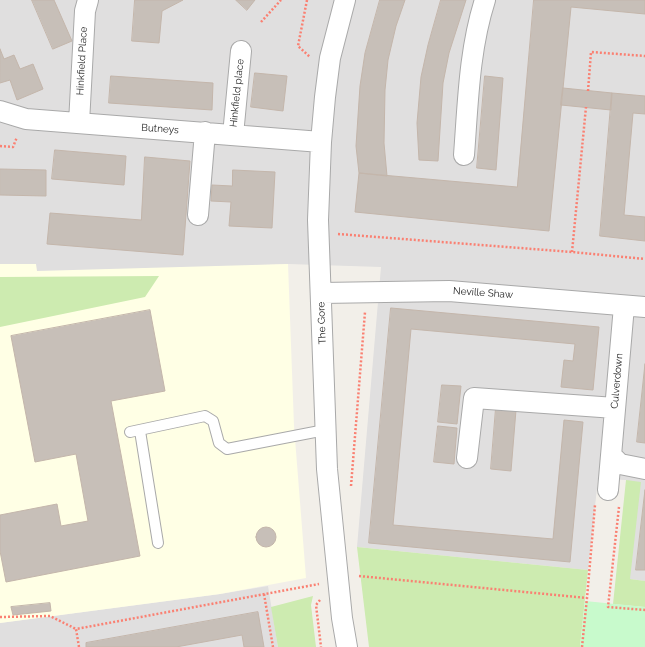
<!DOCTYPE html>
<html>
<head>
<meta charset="utf-8">
<style>
	body { margin:0 }
	canvas { display:block; background:#f2efe9 }
</style>
</head>
<body>
<canvas width="645" height="647"></canvas>
<script>
const g = document.querySelector('canvas').getContext('2d');
g.lineJoin = 'round';
function fillPath(path, color) {
  g.fillStyle = color;
  g.fill(path, 'evenodd');
}
function stroke(path, color, width, dash) {
  g.strokeStyle = color;
  g.lineWidth = width;
  g.lineCap = dash ? 'butt' : 'round';
  g.setLineDash(dash || []);
  g.stroke(path);
}
function write(font, color, halo, rows, align = 'center') {
  g.font = font + ' Raleway,sans-serif';
  g.lineWidth = 3;
  g.setLineDash([]);
  g.textBaseline = 'middle';
  g.strokeStyle = halo;
  g.fillStyle = color;
  for (const [text, x, y, turn = 0] of rows) {
    g.save();
    g.translate(x, y);
    g.rotate((+turn || 0) * Math.PI / 180);
    g.textAlign = isNaN(turn) ? turn : align;
    if (halo) g.strokeText(text, 0, 0);
    g.fillText(text, 0, 0);
    g.restore();
  }
}
const residential = new Path2D(`
	M0 0H645V581L630 579 626 480 598 479 588 570 357 547 381 267 288 264 43 274 0 268Z
	M268 586 278 647H0V623L220 594Z`);
const education = new Path2D(`
	M0 264H36L37 271 288 264 294 426 306 578 220 594 0 623Z`);
const grass = new Path2D(`
	M159 276 145 297 0 327V277Z
	M626 480 641 482 630 579 645 581V607L613 604Z
	M357 547 588 570 580 647H369Z
	M313 596 311 605 316 647H278L271 607Z`);
const park = new Path2D(`
	M585 601 645 607V647H580Z`);
const building = new Path2D(`
	M32 0H54L72 41 53 49Z
	M135 0H183L162 11 159 43 132 41Z
	M236 0H255L247 10Z
	M380 0H405L396 26 388 60 385 90 384 143 387 176 359 173 356 146 360 86 365 53Z
	M441 0H466L449 53 443 83 438 161 419 160 417 123 421 77 428 45Z
	M534 0H645V14L571 7 549 231 355 212 359 173 517 187Z
	M0 49 4 59 14 55 20 69 33 64 43 89 17 100 10 80 0 83Z
	M255 73 287 76 283 111 251 107Z
	M111 76 213 83 212 110 109 103Z
	M485 76 503 78 496 170 477 168Z
	M563 88 612 93 611 110 561 105Z
	M612 93 645 96V114L633 113 624 215 645 217V241L600 236Z
	M55 150 126 156 124 185 52 179Z
	M145 157 190 161 183 255 47 244 50 213 141 220Z
	M0 169 46 170V196L0 195Z
	M233 170 275 172 272 228 229 226 231 202 211 201 212 185 232 186Z
	M391 308 599 327 593 390 561 387 564 360 573 361 575 344 411 329 393 525 553 539 564 420 583 422 570 562 369 543Z
	M150 310 165 391 111 401 140 556 6 582 0 551V515L57 504 61 526 88 521 76 454 35 462 11 336Z
	M645 364V443L637 442Z
	M442 385 461 386 457 424 438 422Z
	M496 408 516 410 511 471 491 469Z
	M438 426 457 428 454 464 434 462Z
	M645 490V570H636Z
	M256 537a10 10 0 1 1 20 0a10 10 0 1 1-20 0Z
	M50 603 51 611 13 615 11 607Z
	M258 612 264 647H244L242 635 176 647H86V643Z`);
const path = new Path2D(`
	M307 0 298 46 310 57
	M261 22 281 0
	M588 91 591 52 645 56
	M0 146 13 147 17 137
	M338 234 572 252 645 259
	M572 252 586 107
	M351 486 365 312
	M619 507 608 607 645 610
	M359 576 587 598 595 505
	M264 594 273 647
	M320 600 316 605 321 647
	M0 617 50 616 76 629
	M79 647 76 629 319 584
	M582 647 587 598`);
const lane = new Path2D(`
	M140 431 158 543
	M130 432 205 416 213 421 219 443 227 449 325 430`);
const street = new Path2D(`
	M345 0 330 58 325 97 321 142 318 220 327 469 342 618 347 647
	M0 111 26 119 321 142
	M79 123 85 11 88 0
	M233 135 241 51
	M464 155C468 103 469 50 485 0
	M198 215 205 132
	M321 293 449 291 645 307
	M611 455 620 464 645 469
	M467 458 474 398 615 408
	M608 490 624 306`);
const streetNames = [
	["Hinkfield Place",82,61,-87],
	["Hinkfield place",237,93,-84],
	["Butneys",160,129,4],
	["Neville Shaw",483,293,4],
	["The Gore",322,323,-92],
	["Culverdown",617,381,-85]
];
fillPath(residential, '#e0dfdf');
fillPath(education, '#ffffe5');
fillPath(grass, '#cdebb0');
fillPath(park, '#c8facc');
fillPath(building, '#c7bfb8');
stroke(building, '#c4b6ab', 1);
stroke(lane, '#a9a9a9', 12);
stroke(street, '#a9a9a9', 22);
stroke(path, '#fa8072', 2.5, [2, 2]);
stroke(lane, '#fff', 10);
stroke(street, '#fff', 20);
write('10px', '#222', '#fff', streetNames);
</script>
</body>
</html>
